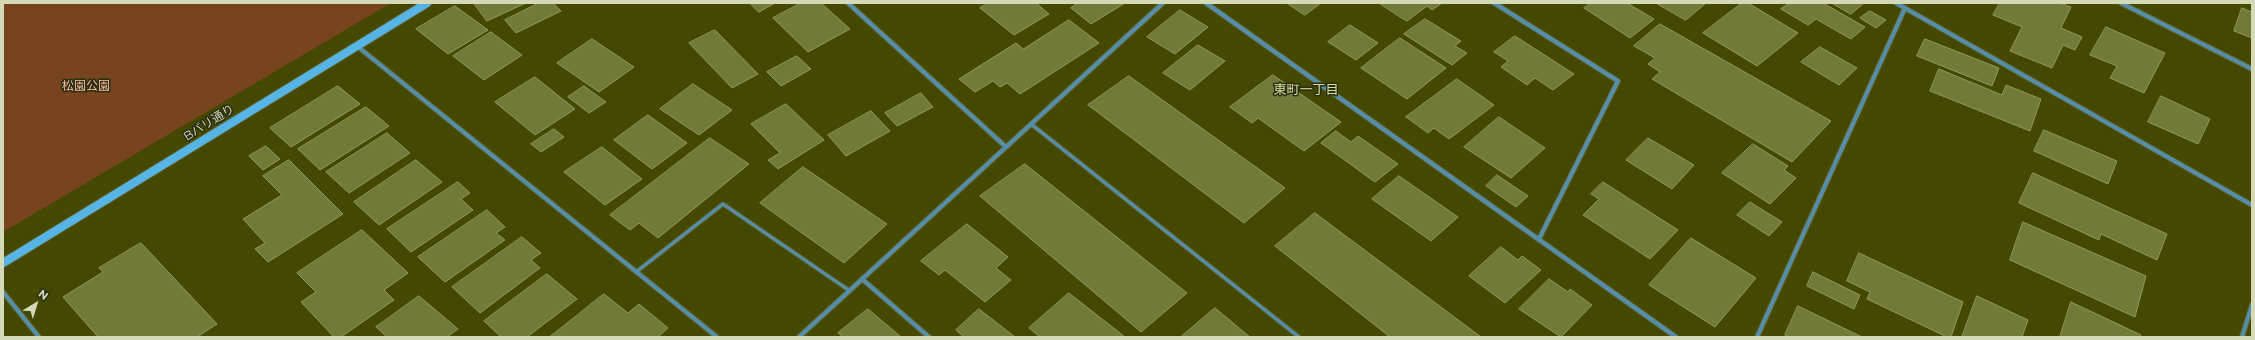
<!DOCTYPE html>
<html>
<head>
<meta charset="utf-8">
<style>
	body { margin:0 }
	#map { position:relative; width:2255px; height:340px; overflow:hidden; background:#444800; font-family:Montserrat,sans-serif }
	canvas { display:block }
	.frame { position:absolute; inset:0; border:4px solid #d4d9b8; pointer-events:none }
	.north { position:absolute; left:16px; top:284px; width:40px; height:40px; -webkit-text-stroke:3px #2a2d12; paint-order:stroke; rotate:38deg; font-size:11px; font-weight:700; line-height:16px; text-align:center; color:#d4d9b8 }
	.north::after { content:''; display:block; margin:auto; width:14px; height:18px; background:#d4d9b8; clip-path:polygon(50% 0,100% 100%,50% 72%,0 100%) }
</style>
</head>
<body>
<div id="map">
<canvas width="2255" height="340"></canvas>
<div class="frame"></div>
<div class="north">N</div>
</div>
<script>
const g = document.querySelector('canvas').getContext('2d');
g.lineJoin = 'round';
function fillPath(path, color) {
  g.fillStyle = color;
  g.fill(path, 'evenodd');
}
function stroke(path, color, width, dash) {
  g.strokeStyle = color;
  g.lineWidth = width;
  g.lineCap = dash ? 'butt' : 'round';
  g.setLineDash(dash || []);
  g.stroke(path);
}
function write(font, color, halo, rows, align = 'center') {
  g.font = font + ' Montserrat,"Noto Sans JP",sans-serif';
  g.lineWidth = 3;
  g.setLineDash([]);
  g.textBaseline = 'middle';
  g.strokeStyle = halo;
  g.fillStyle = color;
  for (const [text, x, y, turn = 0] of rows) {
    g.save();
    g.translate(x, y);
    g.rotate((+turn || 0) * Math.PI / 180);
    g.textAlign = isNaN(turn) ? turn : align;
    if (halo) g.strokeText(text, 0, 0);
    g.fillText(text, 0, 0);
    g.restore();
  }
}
const green = new Path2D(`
	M3 3H391L3 232Z`);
const building = new Path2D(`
	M474 3H526L487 21Z
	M539 3H553L561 11 516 33 505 20Z
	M750 3H775L759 12Z
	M801 3H821L850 29 808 52 773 18Z
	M988 3H1036L1049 14 1014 35 980 8Z
	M1078 3H1125L1091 24 1071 8Z
	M1287 3H1321L1305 15Z
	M1379 3H1442L1432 10 1427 6 1407 21Z
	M1591 3H1627L1654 19 1630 38 1584 8Z
	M1656 3H1706L1686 20Z
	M1742 3H1748L1798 33 1757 66 1703 33Z
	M1790 3H1823L1865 27 1851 39 1816 19 1808 25 1781 9Z
	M1832 3H1864L1851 14Z
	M2000 3H2060L2071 7 2061 28 2082 37 2075 50 2063 45 2052 68 2010 51 2022 27 1993 15Z
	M455 6 488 30 448 54 416 29Z
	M2242 8 2252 12V38L2234 31Z
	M1180 10 1208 27 1175 54 1147 37Z
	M1870 11 1886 20 1876 28 1860 18Z
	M1425 19 1461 41 1455 46 1467 53 1452 65 1404 34Z
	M1069 20 1099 43 1020 94 1007 83 1000 87 993 81 975 92 959 79 1016 43 1023 49Z
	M1660 24 1831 121 1792 162 1652 79 1660 72 1648 64 1655 58 1634 46Z
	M1350 25 1378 43 1356 60 1328 42Z
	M2106 27 2165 53 2144 93 2110 78 2117 66 2090 55Z
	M715 30 758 74 732 88 689 43Z
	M491 32 522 55 484 80 453 56Z
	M1515 36 1574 74 1553 90 1535 78 1527 85 1501 67 1508 61 1494 52Z
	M1400 38 1446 68 1407 99 1361 68Z
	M592 39 634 67 599 92 557 63Z
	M1925 39 1999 68 1992 86 1917 56Z
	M1198 45 1225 61 1190 90 1163 73Z
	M1820 47 1857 68 1839 85 1801 62Z
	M797 56 811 69 781 86 767 72Z
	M1939 69 2002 95 2006 85 2041 99 2030 131 1930 91Z
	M1273 75 1341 122 1304 151 1258 118 1252 123 1230 107Z
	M1129 76 1285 188 1244 223 1088 105Z
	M535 77 575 109 535 135 495 102Z
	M1457 79 1494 105 1449 139 1434 128 1428 133 1406 117Z
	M693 84 732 110 699 135 660 109Z
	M338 86 360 104 291 147 270 128Z
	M584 86 606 102 589 113 568 97Z
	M921 93 933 107 897 126 885 113Z
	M2161 96 2210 119 2198 144 2148 122Z
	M786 104 824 140 778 169 768 160 780 153 751 124Z
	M366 107 389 126 320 170 298 149Z
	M871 111 890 131 846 156 828 135Z
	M648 115 687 143 652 169 614 140Z
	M1499 117 1545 148 1511 178 1464 147Z
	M554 129 564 137 541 152 531 144Z
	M2044 130 2117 161 2108 184 2034 151Z
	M1336 131 1351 142 1358 136 1398 164 1375 182 1321 143Z
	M387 133 410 153 349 193 326 172Z
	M710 138 749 164 658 238 639 223 630 230 610 215Z
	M1648 138 1694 165 1672 189 1626 160Z
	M1753 144 1788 166 1784 170 1796 178 1770 204 1722 173Z
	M266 146 280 159 263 170 249 156Z
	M602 147 642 179 605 205 564 172Z
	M289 160 343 214 268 262 255 249 265 243 243 219 282 195 263 176Z
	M416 160 442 182 379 225 354 202Z
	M1025 164 1187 293 1141 332 980 196Z
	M803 167 887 224 844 263 760 203Z
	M2033 173 2167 234 2157 260 2101 234 2099 240 2019 203Z
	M1497 175 1528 196 1516 207 1486 186Z
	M1399 176 1458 217 1431 241 1372 199Z
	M458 182 470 193 461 199 473 210 411 252 387 229Z
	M1603 182 1678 230 1650 259 1583 215 1599 199 1591 194Z
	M1750 202 1782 222 1769 236 1737 215Z
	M487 210 505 227 496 233 505 240 445 282 418 257Z
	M1315 213 1481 337H1390L1275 246Z
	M2023 222 2146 276 2135 317 2010 260Z
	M967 224 1008 257 996 268 1011 280 985 302 945 270 939 275 921 261Z
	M362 230 408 273 384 290 394 300 341 337H334L301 302 316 292 297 273Z
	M522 237 541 253 531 260 540 268 480 313 452 287Z
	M1691 238 1756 278 1715 327 1649 285Z
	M141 243 217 324 197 337H98L63 297 103 272 99 268Z
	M1501 247 1518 260 1522 256 1541 270 1505 303 1469 276Z
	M1859 253 1963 302 1951 337H1947L1867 299 1870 292 1847 281Z
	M1813 272 1860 295 1854 309 1807 286Z
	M547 274 577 299 527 337H501L484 321Z
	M1549 279 1568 292 1570 289 1592 305 1561 337 1519 309Z
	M1069 293 1125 337H1040L1029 328Z
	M604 294 628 313 639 304 668 328 658 337H550Z
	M419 296 458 329 447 337H387L376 327Z
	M1977 296 2028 320 2022 337H1962Z
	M2071 302 2141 335 2140 337H2060Z
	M1798 306 1862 337H1790L1785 335Z
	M1215 308 1250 337H1181Z
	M868 309 901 337H843L838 333Z
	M979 309 1015 337H964L956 330Z`);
const lane = new Path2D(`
	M1031 124 1299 337
	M636 272 723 204 850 291`);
const street = new Path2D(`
	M848 3 1006 147
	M1206 3 1676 337
	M1494 3 1618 81 1539 239
	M1896 3 2252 205
	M2121 3 2252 69
	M357 46 717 337
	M862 279 929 337
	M3 292 39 337
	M799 337 1163 3
	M1757 337 1905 8
	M2242 337 2252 305`);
const secondary = new Path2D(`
	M3 263 427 3`);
const parkNames = [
	["松園公園",86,86]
];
const streetNames = [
	["Bバリ通り",209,123,-32]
];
const neighbourhoodNames = [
	["東町一丁目",1306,90]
];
fillPath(green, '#77441e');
fillPath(building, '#737939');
stroke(building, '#929a59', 1);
stroke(lane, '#616525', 5);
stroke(street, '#616525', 6);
stroke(secondary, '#616525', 10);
stroke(lane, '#558dac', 3);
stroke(street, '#558dac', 4);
stroke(secondary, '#56b5e6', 8);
write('12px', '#f6bf9b', '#2a2d12', parkNames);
write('12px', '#d4d9b8', '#2a2d12', streetNames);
write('13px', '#d6df9b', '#2a2d12', neighbourhoodNames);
</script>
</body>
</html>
